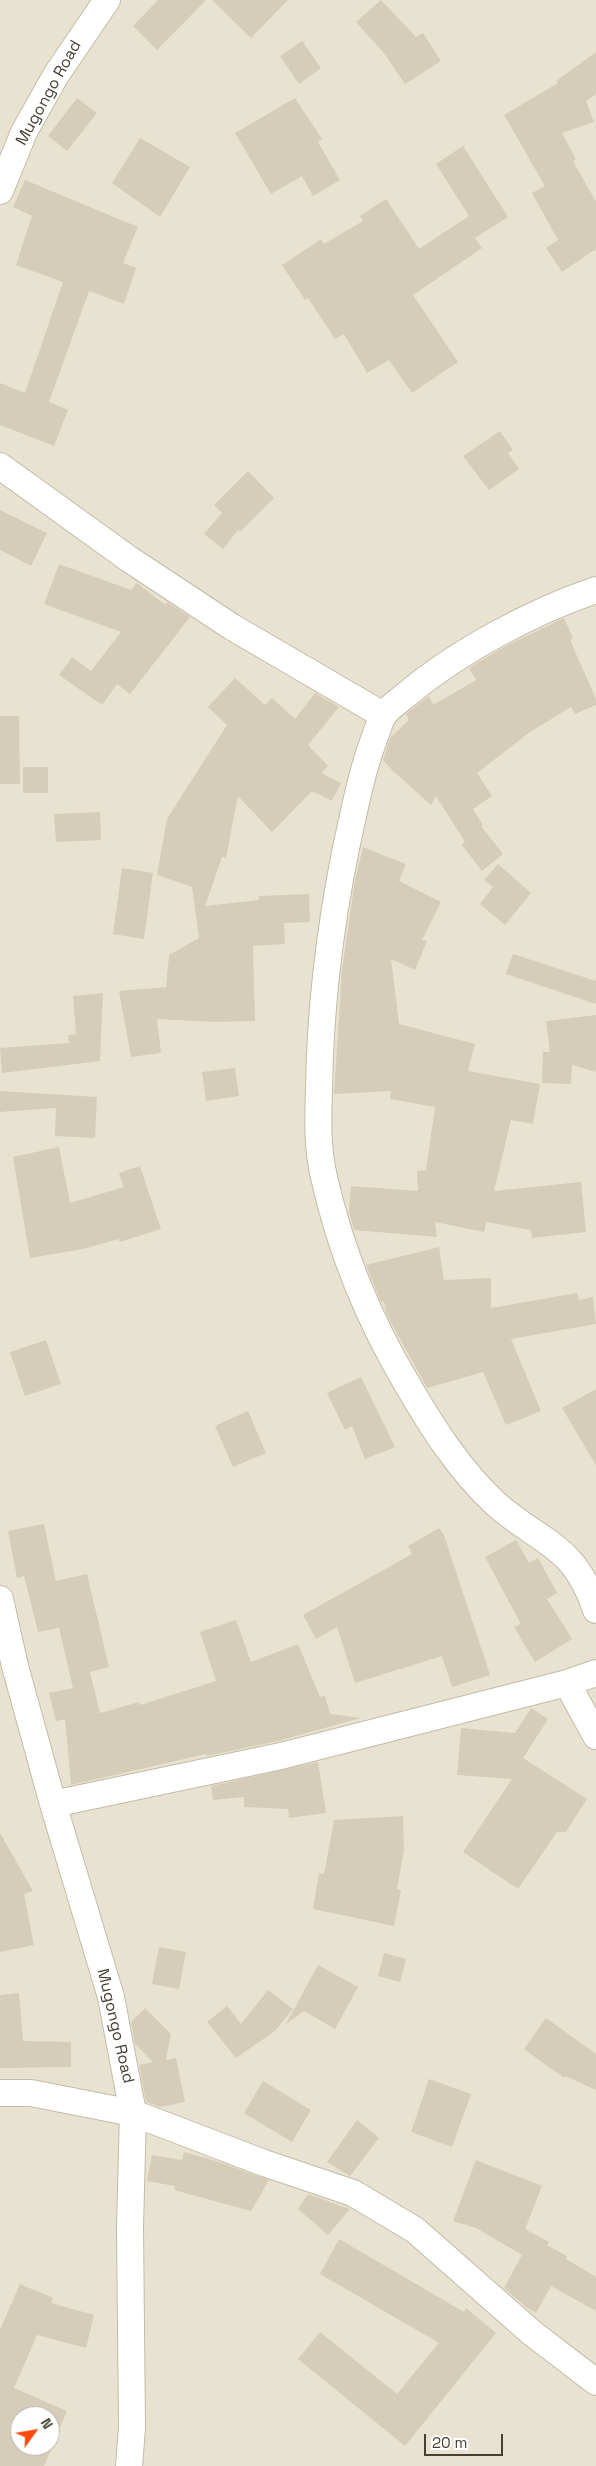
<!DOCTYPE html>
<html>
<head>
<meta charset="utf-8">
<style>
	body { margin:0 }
	#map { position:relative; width:596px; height:2466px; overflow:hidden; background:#f3f0e2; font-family:"Space Grotesk",sans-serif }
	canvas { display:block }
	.north { position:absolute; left:10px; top:2406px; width:50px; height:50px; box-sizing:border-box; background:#fff; border:1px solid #b5b3ad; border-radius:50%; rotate:58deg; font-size:14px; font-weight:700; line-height:20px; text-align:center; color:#454032 }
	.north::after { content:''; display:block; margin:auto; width:18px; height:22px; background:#ff4b0e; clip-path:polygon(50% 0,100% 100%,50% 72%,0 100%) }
	.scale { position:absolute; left:424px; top:2434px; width:79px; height:22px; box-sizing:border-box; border:2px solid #454032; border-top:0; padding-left:6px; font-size:15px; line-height:18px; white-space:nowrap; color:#454032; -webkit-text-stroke:4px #fff; paint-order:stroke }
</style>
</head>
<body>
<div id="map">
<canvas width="596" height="2466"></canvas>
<div class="north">N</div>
<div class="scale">20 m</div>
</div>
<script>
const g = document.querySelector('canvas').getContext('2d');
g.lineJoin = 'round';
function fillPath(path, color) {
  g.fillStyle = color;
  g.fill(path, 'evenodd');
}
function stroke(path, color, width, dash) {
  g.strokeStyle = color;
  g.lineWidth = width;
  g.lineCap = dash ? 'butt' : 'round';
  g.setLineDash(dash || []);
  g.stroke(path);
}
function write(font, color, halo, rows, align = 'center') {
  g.font = font + ' "Space Grotesk",sans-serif';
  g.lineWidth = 4;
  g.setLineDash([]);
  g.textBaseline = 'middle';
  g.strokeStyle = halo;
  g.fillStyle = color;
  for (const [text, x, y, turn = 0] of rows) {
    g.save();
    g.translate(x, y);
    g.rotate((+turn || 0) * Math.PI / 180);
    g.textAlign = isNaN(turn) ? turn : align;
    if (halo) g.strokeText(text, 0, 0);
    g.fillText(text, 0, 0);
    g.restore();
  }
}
const residential = new Path2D(`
	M0 0H596V2466H0ZM20 2416H50V2446H20Z`);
const building = new Path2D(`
	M158 0H206L157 50 133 26Z
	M212 0H288L251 38Z
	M381 0 416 37 423 33 441 61 405 84 384 53 356 22Z
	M302 41 321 68 299 84 280 56Z
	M596 52V94L586 101 594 122 562 133 576 159 573 161 596 202V249L562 272 546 248 558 240 532 193 545 186 504 115 558 83 556 81Z
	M77 98 97 113 67 151 48 136Z
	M295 98 322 139 318 142 340 180 313 196 302 176 271 194 235 133Z
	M140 138 190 167 160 217 112 183Z
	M463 146 508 217 475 238 482 248 413 295 458 362 412 393 389 360 367 373 344 334 335 339 308 298 305 300 282 265 321 239 324 244 363 221 360 216 386 199 419 249 469 216 436 164Z
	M25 180 138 227 123 263 136 268 124 304 89 291 49 402 68 410 54 446 0 425V383L25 393 63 282 16 265 32 216 13 207Z
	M500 431 513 450 508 453 519 469 489 490 463 456Z
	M248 471 274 498 240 532 238 530 223 549 204 534 222 513 214 505Z
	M0 510 47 533 31 566 0 550Z
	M59 564 131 590 137 583 165 605 167 602 190 617 130 694 117 684 102 705 59 675 72 657 91 671 121 632 44 604Z
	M564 618 573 638 570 640 596 699V705L575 714 571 707 530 732 477 773 492 796 473 809 483 825 481 826 503 854 482 871 462 845 465 842 436 796 431 805 392 770 383 760 384 757 390 738 409 720 406 714 429 696 433 705 476 680 469 668 504 647Z
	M235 678 265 705 272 698 295 719 315 693 339 707 308 745 328 766 321 773 341 783 332 801 312 791 272 832 238 796 226 858 222 857 205 906 259 900V896L309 894 310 922 284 923 285 944 253 946 255 1021 214 1022 157 1019 161 1053 131 1057 119 991 166 987 169 955 199 938 192 887 157 875 167 819 227 725 208 707Z
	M0 716H19L20 784H0Z
	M23 767H48V793H23Z
	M100 812 101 840 56 842 54 814Z
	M363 847 406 864 399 881 441 902 422 940 427 941 415 970 391 959 399 1024 475 1044 468 1071 540 1084 533 1124 511 1120 494 1191 581 1182 586 1232 532 1238 531 1230 486 1222 484 1232 435 1222 437 1237 354 1230 349 1212 351 1186 418 1191 417 1171 426 1170 435 1107 390 1099 391 1091 334 1094 342 970 355 880Z
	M498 864 531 893 505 925 480 904 493 887 484 880Z
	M122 868 153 873 144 939 113 934Z
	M513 954 596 981V1004L506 974Z
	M103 993 100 1061 2 1073 0 1048 69 1043 68 1035 76 1034 73 996Z
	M596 1015V1072L572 1065 571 1084 542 1083 543 1052H550L546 1021Z
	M235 1068 239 1096 206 1101 202 1072Z
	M0 1091 97 1097 95 1138 55 1136 56 1108 0 1112Z
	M59 1147 70 1203 124 1187 119 1173 140 1166 161 1229 120 1242 119 1239 83 1249 30 1258 13 1157Z
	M439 1247 444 1280 491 1278V1308L577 1293 579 1300 593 1297 596 1324 511 1339 541 1411 506 1425 483 1372 427 1388 394 1328 386 1313 384 1301 381 1302 366 1265Z
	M46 1340 61 1384 25 1396 10 1352Z
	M361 1377 395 1447 365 1459 352 1426 345 1430 327 1393Z
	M596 1389V1465L562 1408Z
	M248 1411 266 1453 233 1467 215 1426Z
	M44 1524 56 1581 87 1574 109 1667 90 1672 100 1713 139 1702 140 1705 216 1681 200 1632 236 1620 251 1662 298 1644 320 1697 325 1696 330 1714 361 1718 278 1741 207 1756 206 1754 71 1785 65 1719 56 1721 49 1693 73 1688 59 1628 38 1632 24 1576 17 1578 8 1531Z
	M439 1528 444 1535 490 1675 452 1687 442 1656 355 1683 337 1627 316 1639 303 1615 412 1554 408 1546Z
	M516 1540 529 1563 538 1558 557 1593 547 1599 572 1639 535 1662 514 1627 521 1624 485 1557Z
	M531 1708 548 1719 523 1758 587 1799 566 1832H557L518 1889 463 1852 512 1779 457 1775 461 1728 515 1733Z
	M318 1762 326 1813 289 1818 288 1809 244 1807V1797L213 1800 211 1786Z
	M403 1816 404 1850 397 1889 401 1890 394 1926 313 1909 319 1873 324 1874 334 1820Z
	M0 1833 33 1891 24 1894 34 1945 0 1952Z
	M159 1947 186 1952 179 1989 152 1984Z
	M384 1953 406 1959 400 1982 378 1976Z
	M318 1965 358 1987 335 2029 304 2011 286 2024Z
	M268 1990 293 2009 275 2031 236 2058 207 2022 227 2006 241 2024Z
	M19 1993 23 2041 71 2042V2067L0 2068V1995Z
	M145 2008 171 2034 166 2060 176 2058 185 2102 160 2107 146 2102 139 2065 153 2062 135 2044 131 2022Z
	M546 2018 596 2054V2090L565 2076 564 2078 524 2049Z
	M429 2079 471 2094 452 2147 411 2132Z
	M263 2081 311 2110 292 2142 244 2113Z
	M357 2120 379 2138 350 2176 327 2162Z
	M184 2152 216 2161 269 2180 251 2211 174 2190 175 2186 147 2181 152 2155 182 2160Z
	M476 2160 542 2186 525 2229 549 2242 547 2245 567 2256 566 2259 596 2277V2311L551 2286 536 2313 526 2307 504 2288 522 2255 476 2228 453 2221Z
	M308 2194 350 2209 328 2235 298 2209Z
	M339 2239 464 2312 466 2308 496 2333 405 2446 298 2359 320 2332 397 2394 439 2343 320 2274Z
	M20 2284 53 2298 51 2303 94 2315 86 2348 37 2335 14 2388 67 2411 44 2466H0V2330ZM20 2416H50V2446H20Z`);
const minor = new Path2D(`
	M0 191 24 132 56 75 107 0
	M0 466 129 559 232 627 383 715
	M596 590C533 611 457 652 406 695 399 701 388 708 383 716 379 723 377 732 374 739 361 774 354 812 346 848 330 927 320 1009 319 1090 318 1118 317 1148 324 1177 340 1249 369 1320 407 1384 432 1427 460 1471 496 1504 542 1545 574 1543 596 1610
	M0 1599 15 1666 53 1804 111 1997 133 2113 130 2227 132 2428 129 2466
	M567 1683 596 1736
	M53 1804 281 1756 567 1683 596 1673
	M0 2093H31L133 2113 264 2163 353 2193 415 2230 532 2333 596 2382`);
const streetNames = [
	["Mugongo Road",49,93,-61],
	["Mugongo Road",115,2026,77]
];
fillPath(residential, '#e8e3d0');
fillPath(building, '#d5cdb7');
stroke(minor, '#c2bca7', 28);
stroke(minor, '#fff', 26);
write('16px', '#454032', '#fff', streetNames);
</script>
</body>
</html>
